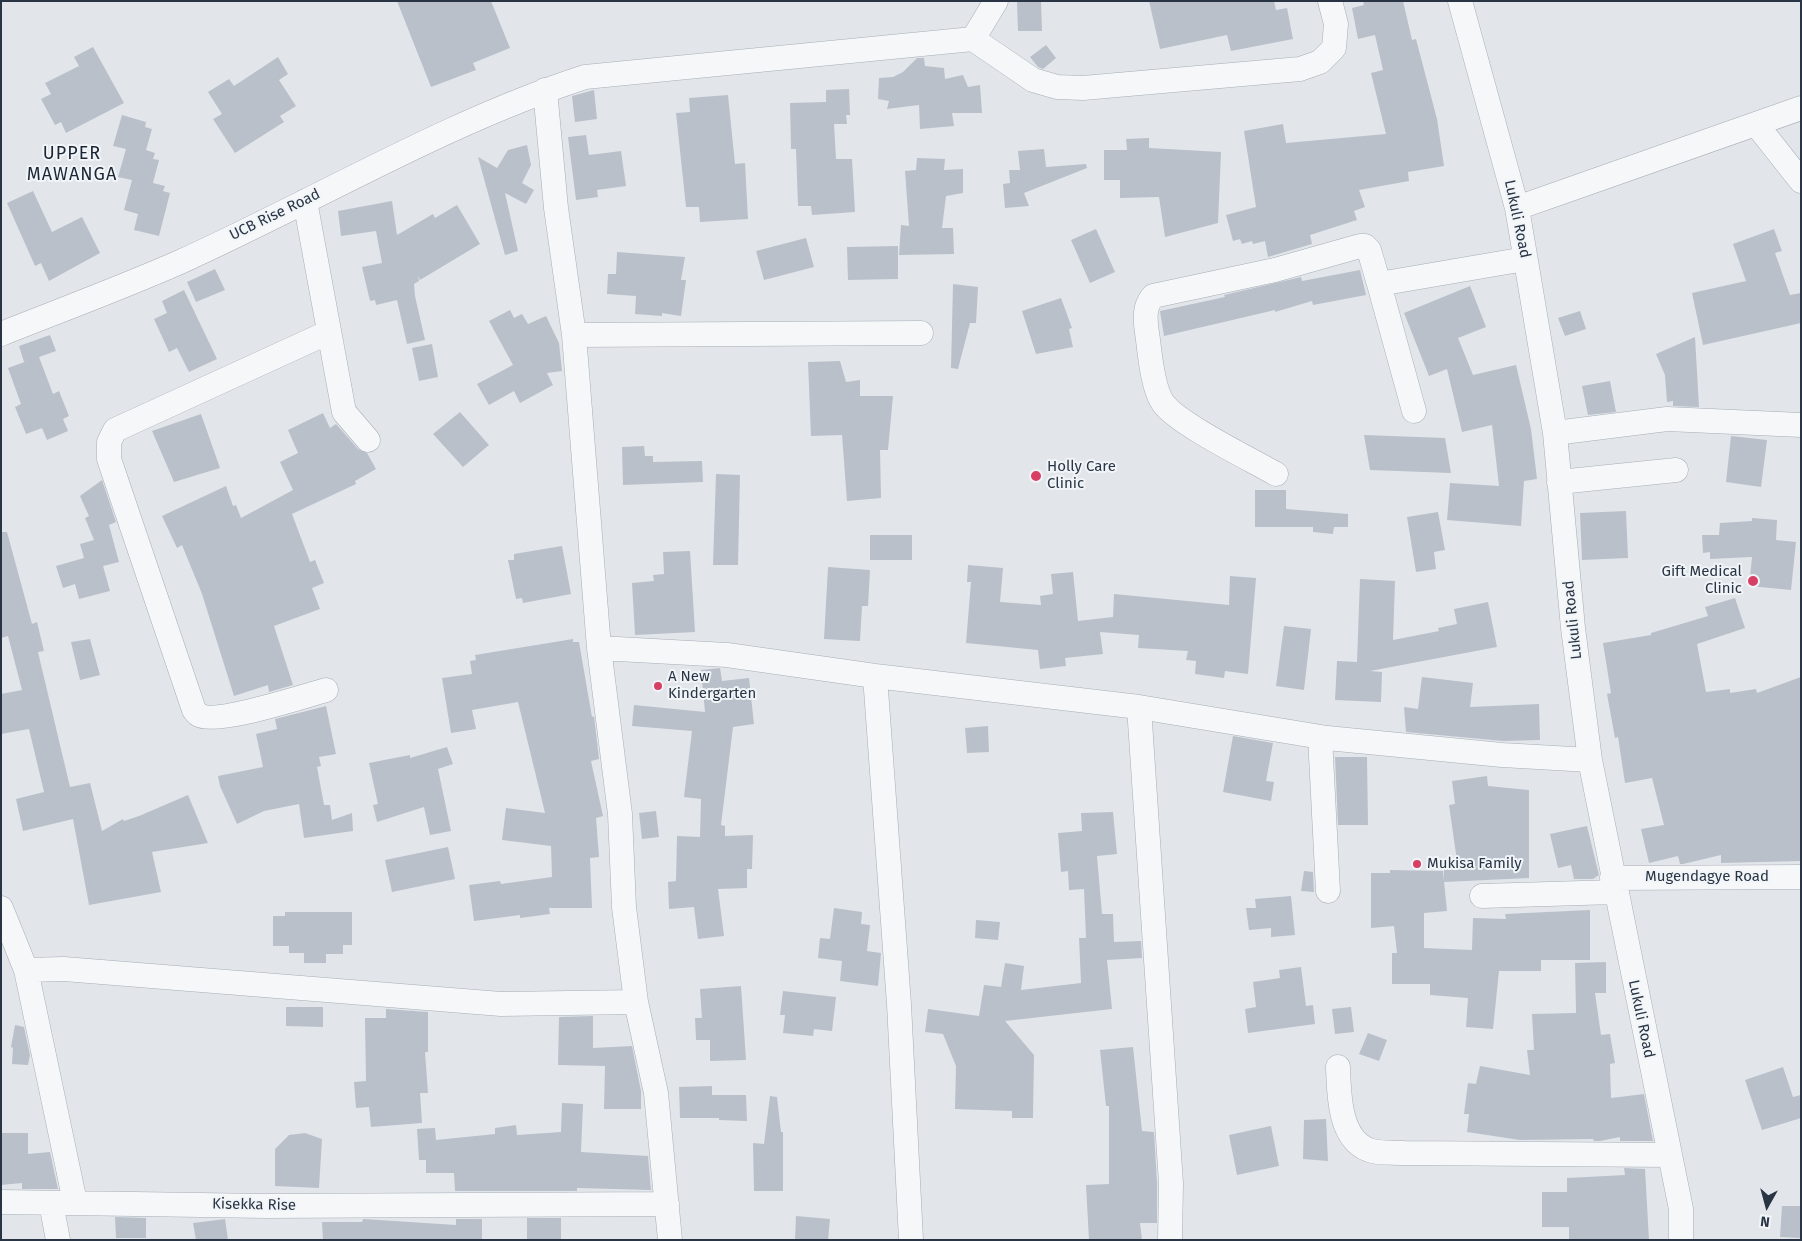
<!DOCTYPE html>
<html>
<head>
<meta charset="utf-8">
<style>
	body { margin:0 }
	#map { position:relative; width:1802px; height:1241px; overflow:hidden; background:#e2e6eb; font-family:"Fira Sans",sans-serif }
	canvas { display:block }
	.frame { position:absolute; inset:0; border:2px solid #293545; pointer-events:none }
	.north { position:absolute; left:1742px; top:1181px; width:50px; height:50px; -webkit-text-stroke:4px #f2f5f8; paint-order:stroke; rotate:187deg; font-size:14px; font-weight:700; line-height:20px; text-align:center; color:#293545 }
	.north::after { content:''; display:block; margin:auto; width:18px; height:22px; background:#293545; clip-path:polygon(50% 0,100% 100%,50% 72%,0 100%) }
</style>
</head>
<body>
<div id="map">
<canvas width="1802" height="1241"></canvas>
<div class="frame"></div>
<div class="north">N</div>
</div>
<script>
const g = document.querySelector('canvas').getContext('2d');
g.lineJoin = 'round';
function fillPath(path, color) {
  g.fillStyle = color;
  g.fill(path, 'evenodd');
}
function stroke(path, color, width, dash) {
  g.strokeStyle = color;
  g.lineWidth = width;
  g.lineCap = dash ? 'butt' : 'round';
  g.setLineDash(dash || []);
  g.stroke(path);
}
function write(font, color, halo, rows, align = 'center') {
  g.font = font + ' "Fira Sans",sans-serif';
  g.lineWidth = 4;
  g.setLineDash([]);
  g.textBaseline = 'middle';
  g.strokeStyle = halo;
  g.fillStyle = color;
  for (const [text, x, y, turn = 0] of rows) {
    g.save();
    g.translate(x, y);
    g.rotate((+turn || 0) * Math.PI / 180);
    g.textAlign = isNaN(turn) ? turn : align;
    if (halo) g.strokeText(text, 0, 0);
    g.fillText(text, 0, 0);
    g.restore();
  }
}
const building = new Path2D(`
	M397 1H491L510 48 473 63 476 70 431 87Z
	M1149 1H1274L1276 10 1287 8 1293 39 1231 51 1227 35 1160 49Z
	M1363 1H1403L1412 40 1416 39 1437 119 1444 166 1408 172 1409 181 1359 190 1365 207 1354 211 1357 220 1310 235 1312 244 1268 257 1265 241 1253 244 1252 241 1242 244 1240 239 1233 241 1226 215 1256 207 1244 131 1283 124 1286 143 1386 134 1371 73 1383 70 1375 35 1358 39 1352 8 1364 5Z
	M1017 2H1041L1042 31H1018Z
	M1046 45 1056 58 1043 69 1038 67 1030 57Z
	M93 47 124 103 66 133 61 122 55 125 41 99 51 94 45 83 79 66 74 57Z
	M278 57 288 74 279 80 296 106 280 116 284 122 235 153 213 119 222 114 208 92 229 79 234 86Z
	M917 58H924L925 66 944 68 945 79 963 75 968 87 980 85 982 113H952L954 126 920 129 919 105 887 109 889 101 878 99 879 78 893 77 903 72Z
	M849 89 850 115H846L847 124H834L836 159H852L855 212 812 215 811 206H798L796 149H791L790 103 826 102V90Z
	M594 90 597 119 575 122 572 96Z
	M728 95 735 164 745 163 748 219 700 222 699 207H686L676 113 690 112 689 98Z
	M122 115 146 122 145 127 152 129 146 150 155 153 153 159 159 160 153 183 165 186 163 191 170 193 159 236 134 230 138 214 124 210 132 180 118 177 126 149 113 146Z
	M586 135 589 155 621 151 626 186 597 190 598 197 576 200 568 137Z
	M1149 138V148L1221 152 1218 223 1165 237 1159 197 1120 198V180H1104V150H1127L1126 139Z
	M527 145 531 165 522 183 534 190 526 204 505 193 518 251 505 255 478 157 497 168 508 150Z
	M1044 149 1046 167 1086 164 1087 168 1024 193 1029 206 1005 208 1003 184 1010 183 1009 170H1020L1018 151Z
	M917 158 945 159 944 170 963 169V193L946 196 942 228H953L954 254 899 255 901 225 909 226 905 171 916 170Z
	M33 191 52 232 82 217 100 253 49 281 41 263 35 266 7 203Z
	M392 201 397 235 433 214 435 218 457 205 480 244 420 280 418 276 419 281 414 284 415 296 425 340 407 344 397 300 376 305 375 300 370 301 362 267 382 263 376 231 341 236 338 211Z
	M1096 229 1115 272 1090 283 1071 240Z
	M1774 229 1782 251 1775 253 1790 295 1801 293V323L1703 345 1692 293 1746 281 1733 244Z
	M806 238 814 267 764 280 756 251Z
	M898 246V279L848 280 847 247Z
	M617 252 685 257 681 280H686L681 316 662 313V316L635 314 636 296 607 294 608 274H616Z
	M215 269 225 290 196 302 187 282Z
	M1360 270 1366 295 1313 305 1312 301 1275 312V310L1164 336 1160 311 1225 297 1224 295 1301 277 1302 281Z
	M953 284 978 287 976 323H970L958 369 951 368Z
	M1470 286 1486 327 1458 338 1473 375 1516 365 1531 429 1537 479 1524 481 1521 526 1447 520 1450 483 1499 486 1492 425 1462 432 1447 369 1429 376 1404 313Z
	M184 290 217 359 189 372 177 348 169 352 154 319 167 313 162 301Z
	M1061 298 1072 328 1069 329 1073 347 1036 354 1022 311Z
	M510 310 514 318 522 314 528 324 546 316 559 343 562 371 547 373 553 385 520 403 514 391 489 405 477 384 513 365 489 321Z
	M1580 311 1586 329 1565 336 1558 318Z
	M50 335 56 351 39 357 53 394 59 391 69 416 63 419 68 431 47 440 42 428 26 434 15 407 21 404 8 368 30 360 24 362 19 346Z
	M1695 337 1699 407 1673 406V401L1667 402 1665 375 1656 354Z
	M432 344 438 377 419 381 412 348Z
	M840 361 846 382 860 380V396H893L888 450H880L881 498 847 501 842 435 811 436 808 362Z
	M1610 381 1616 412 1588 415 1582 386Z
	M460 412 489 445 463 467 433 434Z
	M323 413 330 428 336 424 358 449 367 453 376 469 355 481 356 484 292 514 310 562 315 560 324 583 312 588 320 609 274 626 293 685 269 692 268 685 234 696 202 594 182 545 177 548 162 516 226 486 233 506 236 505 241 518 293 490 280 462 298 453 288 430Z
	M201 414 220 468 174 482 152 431Z
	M1364 435 1445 438 1451 473 1370 470Z
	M1731 436 1767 440 1761 487 1726 482Z
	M644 446 645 456H653V462L702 461 703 482 623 485 622 447Z
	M716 474 740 475 738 565H713Z
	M102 480 116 522 109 525 119 562 103 566 110 591 79 599 75 584 63 588 56 566 84 558 80 544 94 540 85 518 89 516 80 496Z
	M1255 490H1286V509L1348 514V527H1334L1333 534 1313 532V527H1255Z
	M1626 511 1628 558 1582 560 1580 513Z
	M1438 512 1445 550 1434 552 1436 569 1416 572 1407 517Z
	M1752 518 1777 520 1776 540 1796 542 1791 590 1749 586 1752 557 1710 559V552L1703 553 1702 535H1719L1720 523 1752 521Z
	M1 532H7L32 624 37 622 44 651 38 652 70 787 90 783 102 831 123 819 124 821 139 816 188 795 208 843 152 852 161 892 89 905 73 819 23 831 16 799 44 792 29 729 1 734V694L22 690 8 636 1 638Z
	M870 535H912V560H870Z
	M562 546 571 594 523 603 522 598 516 599 508 560H514V554Z
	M690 551 695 632 635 635 632 583 654 581 653 575 664 574 663 552Z
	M968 565 1003 568 1000 602 1041 605 1040 596 1053 594 1051 574 1073 572 1078 621 1113 617 1114 594 1229 605 1230 576 1256 578 1248 674 1225 671 1224 678 1195 674 1196 661 1186 660 1188 651 1138 648 1139 635 1100 632 1103 654 1065 658 1066 666 1040 669 1038 650 966 643 971 582H967Z
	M828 567 870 570 868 606H862L860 641 824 639Z
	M1360 579 1395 581 1393 640 1439 631 1438 628 1457 624 1454 609 1488 602 1497 647 1370 671 1382 672 1381 702 1335 700 1337 661 1357 662Z
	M1735 598 1745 628 1697 644 1706 692 1730 689V693L1756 689 1757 693 1801 677V861L1721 863V855L1683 864H1680L1678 856 1649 863 1641 829 1664 825 1652 778 1625 783 1618 737 1615 738 1607 694 1611 693 1603 643 1651 635V633L1708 616 1705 607Z
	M1284 626 1311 629 1304 690 1276 686Z
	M90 639 100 675 80 680 71 642Z
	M573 639V642H579L592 717 594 716 599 759 591 761 603 816 596 818 599 857 590 858 592 908H549L550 914 520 918V915L474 921 469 885 500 881 501 884 552 877 551 846 502 840 506 808 545 813 518 702 472 710 476 729 451 733 442 678 472 674 470 661 476 660 475 655Z
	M720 668 722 681 749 678 754 724 733 727 721 825 725 826V836L753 835 752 869H747V888L718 889 724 936 698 939 694 907 669 909 668 882 676 881 677 836 700 837 701 799 684 797 692 731 632 726 634 705 705 712 701 670Z
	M1422 677 1473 683 1470 707 1539 704 1540 740 1503 741 1406 732 1404 707 1418 709Z
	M326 706 336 754 319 757 321 766 317 767 324 805H330L332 820 352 813 353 831 304 838 299 804 264 811 237 824 220 786 218 776 263 767 256 734 277 729 275 719Z
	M988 726 989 752 967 753 965 728Z
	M1233 736 1273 743 1266 781 1274 782 1271 801 1223 792Z
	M447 747 453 764 438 769 451 831 430 835 424 807 377 822 373 805 378 804 369 763 410 755V758Z
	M1335 757H1367L1368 825H1338Z
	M1487 776 1488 786 1529 790V878L1444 882V862L1457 861 1449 805 1455 804 1452 781Z
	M656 811 659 837 642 839 639 813Z
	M1113 812 1117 854 1097 856 1102 914H1113L1114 942 1141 941 1142 958 1107 960 1112 1009 1005 1021 1034 1055 1033 1118H1012V1111L955 1109 956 1066 943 1034 925 1032 928 1009 979 1016 984 985 1001 987 1005 963 1024 966 1021 990 1081 983 1079 938H1086L1084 889 1069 890 1068 871 1061 872 1058 833 1082 831 1081 813Z
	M1587 826 1599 875 1593 879H1574L1571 865 1558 868 1550 834Z
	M448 847 455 879 392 892 385 860Z
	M1390 870 1443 871 1447 911 1424 913V948L1472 950 1473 918 1506 919 1505 914 1590 910V960H1541V971H1499L1493 1029 1466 1027 1468 998 1430 995V984H1392V953H1397L1394 926 1371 928V873H1390Z
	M1304 871 1313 872 1314 892 1301 891Z
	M1291 896 1295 935 1271 937V928L1249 930 1246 908H1256L1255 899Z
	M834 908 862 912 861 924 870 925 867 951 881 953 878 986 840 981 842 961 818 958 820 938 830 939Z
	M285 912H352V945H343V954H326V963H304V953H289V946H273V916H285Z
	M976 920 1000 922 998 940 975 938Z
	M1606 962V993H1595L1601 1035 1610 1034 1615 1063 1610 1064 1611 1098 1644 1094 1653 1141H1620V1137L1600 1141H1594L1593 1139 1520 1140 1467 1132 1469 1114H1464L1468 1083 1476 1084 1480 1066 1530 1075 1527 1050H1534L1532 1014 1576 1013 1575 963Z
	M1301 967 1306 1006 1313 1005 1315 1024 1248 1033 1245 1009 1256 1007 1253 982 1280 978 1279 970Z
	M741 986 746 1060 710 1061V1040H696L695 1018H702L700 989Z
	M783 991 836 997 832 1031 814 1029 813 1036 783 1033 785 1015H780Z
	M286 1007H323V1027L286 1026Z
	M1351 1007 1354 1032 1335 1034 1332 1009Z
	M386 1009 428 1012V1052H425L428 1093H420L422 1123 371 1127 369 1107 356 1108 354 1082 366 1081 365 1018H386Z
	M593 1016V1048L632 1046 641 1091V1109H604L605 1066 558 1065 559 1017Z
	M15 1025 24 1027 30 1055 28 1065 12 1064 13 1048 11 1047Z
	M1368 1033 1387 1040 1379 1061 1359 1054Z
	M1133 1047 1142 1131 1154 1132 1157 1183V1223H1140L1142 1240H1089L1086 1185 1109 1184V1106H1106L1100 1050Z
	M1783 1067 1793 1097 1801 1095V1118L1762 1130 1745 1080Z
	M712 1086V1095H746L747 1121 719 1120V1118H680L679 1087Z
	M770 1096 777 1097 781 1132H783V1191H754L753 1143 764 1144Z
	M562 1103 583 1104 581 1152 648 1156 651 1190 577 1188V1191H455L454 1173H426V1160H419L417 1129 435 1128 436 1140 495 1134V1128L516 1125 517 1135 561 1132Z
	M1326 1119 1328 1161 1303 1159 1304 1120Z
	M1271 1126 1279 1166 1237 1175 1229 1135Z
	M1 1133H28V1154L50 1152 58 1189H22V1183L1 1185Z
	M305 1133 322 1139 319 1188 275 1186V1149L289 1135Z
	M1624 1168 1645 1169 1649 1240H1569V1227H1542V1192H1567V1178L1625 1175Z
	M1782 1206H1801V1238L1780 1237Z
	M796 1216 830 1219 828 1240H795Z
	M115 1217 146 1218V1238H116Z
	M527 1218H561V1240H527Z
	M225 1219 228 1240H196L193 1223Z
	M363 1219 456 1225V1219H482V1240H323L322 1222H362Z`);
const minor = new Path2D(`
	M1460 1 1517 208 1555 433 1573 628 1590 760 1681 1209V1240
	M973 39 996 1
	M1756 124 1801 181
	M305 201 344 412 368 440
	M1517 208 1801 108
	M1379 284 1414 411
	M1 334C61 310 121 288 180 262 315 201 444 123 585 77L973 39 1033 80 1057 87 1083 88 1300 69 1320 62 1334 48 1336 24 1330 1
	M574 335 921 333
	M1555 433 1667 419 1801 425
	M1276 474C1250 459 1178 424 1163 403 1153 389 1150 356 1148 340 1146 324 1142 309 1153 296L1275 270 1360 246H1365L1369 250 1379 284 1525 259
	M1559 482 1676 470
	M599 648 727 655 875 676 1139 707 1327 738 1502 755 1590 760
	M875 676 899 1004 911 1240
	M326 690C305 696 216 725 199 715 197 714 196 712 194 710L109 459V442L115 430 329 332
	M1139 707 1171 1183 1170 1240
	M1320 737 1328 891
	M1612 878 1801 877
	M1482 896 1615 892
	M1 908 26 970 75 1202
	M26 970 64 969 501 1004 636 1002 624 907 620 814 599 648 574 335 556 208 545 90
	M636 1002 656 1093 670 1240
	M1338 1067C1339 1094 1339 1139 1369 1150 1379 1154 1393 1152 1404 1153L1670 1155
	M1 1202 267 1206 667 1204
	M51 1203 58 1240`);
const markers = [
	[1036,476,6,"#d74064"],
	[1753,581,6,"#d74064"],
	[658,686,5,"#d74064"],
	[1417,864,5,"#d74064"]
];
const streetNames = [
	["UCB Rise Road",275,215,-26],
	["Lukuli Road",1517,219,78],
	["Lukuli Road",1573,620,-96],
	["Mugendagye Road",1707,877],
	["Lukuli Road",1641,1019,78],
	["Kisekka Rise",254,1205,1]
];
const poiNames = [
	["Holly Care",1047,467],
	["Clinic",1047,484],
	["Gift Medical",1742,572,"right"],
	["Clinic",1742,589,"right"],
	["A New",668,677],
	["Kindergarten",668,694],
	["Mukisa Family",1427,864]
];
const quarterNames = [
	["UPPER",72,154],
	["MAWANGA",72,175]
];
fillPath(building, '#b9c0ca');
stroke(minor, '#a7adb6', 25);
stroke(minor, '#f5f7f9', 24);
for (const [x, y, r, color] of markers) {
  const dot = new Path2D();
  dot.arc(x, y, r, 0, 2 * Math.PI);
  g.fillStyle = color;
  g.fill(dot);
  stroke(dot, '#f2f5f8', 2);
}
write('15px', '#293545', '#f2f5f8', streetNames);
write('15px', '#293545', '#f2f5f8', poiNames, 'left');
g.letterSpacing = '1px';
write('18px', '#1b2635', '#f2f5f8', quarterNames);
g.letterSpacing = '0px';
</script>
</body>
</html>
